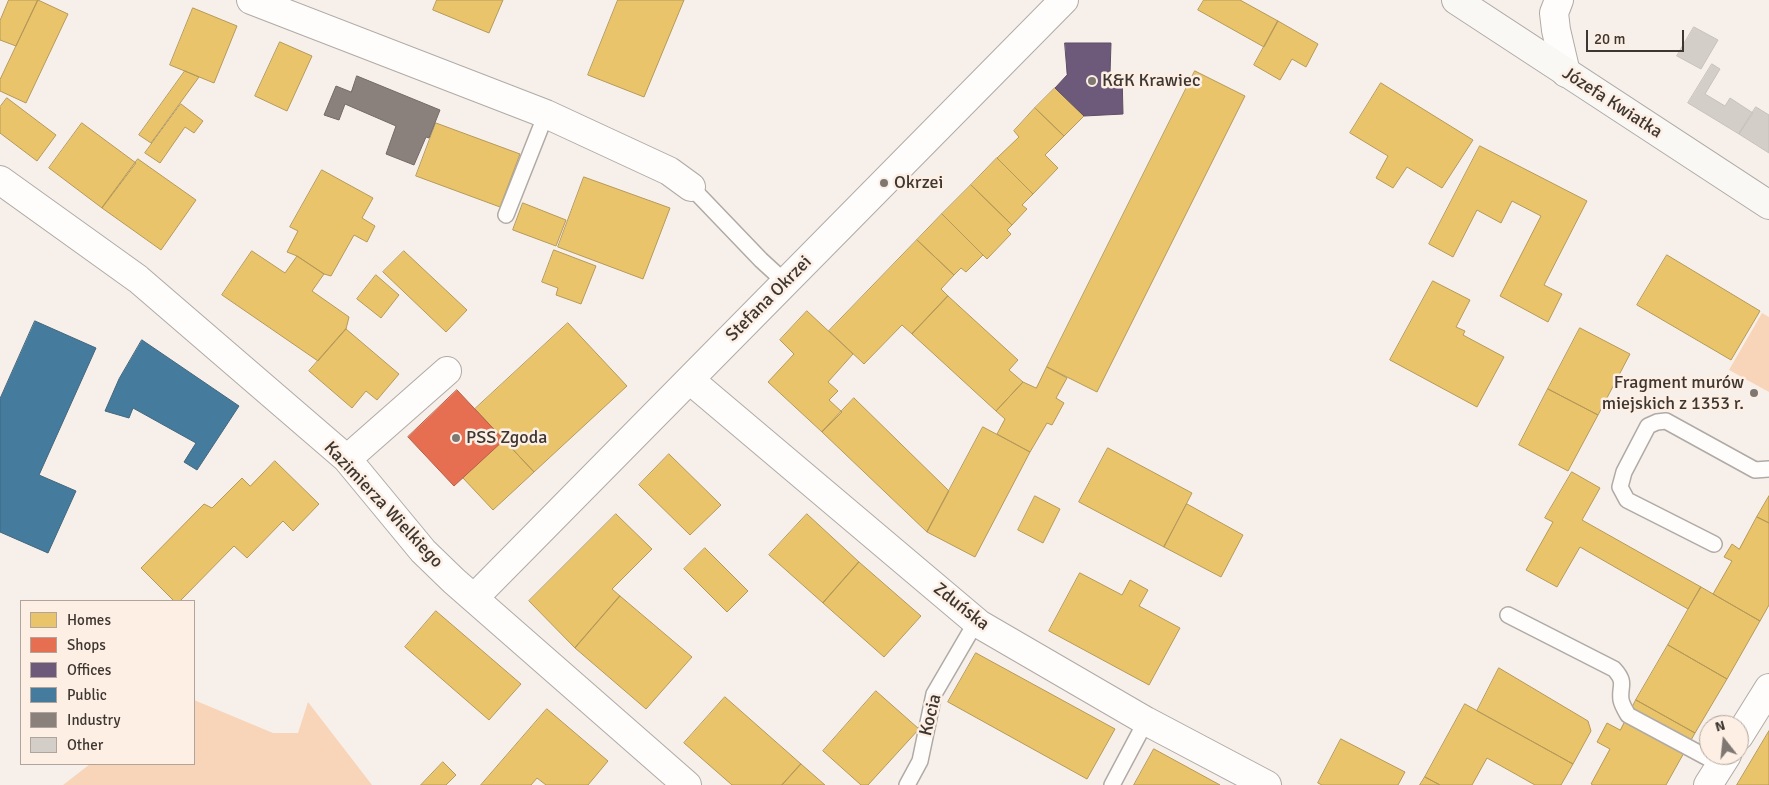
<!DOCTYPE html>
<html>
<head>
<meta charset="utf-8">
<style>
	body { margin:0 }
	#map { position:relative; width:1769px; height:785px; overflow:hidden; background:#f7f0ea; font-family:Signika,sans-serif }
	canvas { display:block }
	.legend { position:absolute; left:20px; top:600px; width:175px; height:165px; box-sizing:border-box; background:#fdefe4; border:1px solid #b0a59c; margin:0; padding:6px 9px; list-style:none; font-size:15px; color:#3d3631 }
	.legend li { display:flex; align-items:center; gap:10px; height:25px }
	.legend b { width:25px; border:1px solid #b0a59c }
	.north { position:absolute; left:1699px; top:715px; width:50px; height:50px; box-sizing:border-box; background:#fdefe4; border:1px solid #b0a59c; border-radius:50%; rotate:344deg; font-size:14px; font-weight:700; line-height:20px; text-align:center; color:#3d3631 }
	.north::after { content:''; display:block; margin:auto; width:18px; height:22px; background:#7e7772; clip-path:polygon(50% 0,100% 100%,50% 72%,0 100%) }
	.scale { position:absolute; left:1586px; top:30px; width:98px; height:22px; box-sizing:border-box; border:2px solid #3d3631; border-top:0; padding-left:6px; font-size:15px; line-height:18px; white-space:nowrap; color:#3d3631; -webkit-text-stroke:4px #fdefe4; paint-order:stroke }
</style>
</head>
<body>
<div id="map">
<canvas width="1769" height="785"></canvas>
<ul class="legend">
<li><b style="height:14px;background:#e9c46a"></b>Homes</li>
<li><b style="height:14px;background:#e76f51"></b>Shops</li>
<li><b style="height:14px;background:#6d597a"></b>Offices</li>
<li><b style="height:14px;background:#457b9d"></b>Public</li>
<li><b style="height:14px;background:#8a817c"></b>Industry</li>
<li><b style="height:14px;background:#d4cec9"></b>Other</li>
</ul>
<div class="north">N</div>
<div class="scale">20 m</div>
</div>
<script>
const g = document.querySelector('canvas').getContext('2d');
g.lineJoin = 'round';
function fillPath(path, color) {
  g.fillStyle = color;
  g.fill(path, 'evenodd');
}
function stroke(path, color, width, dash) {
  g.strokeStyle = color;
  g.lineWidth = width;
  g.lineCap = dash ? 'butt' : 'round';
  g.setLineDash(dash || []);
  g.stroke(path);
}
function write(font, color, halo, rows, align = 'center') {
  g.font = font + ' Signika,sans-serif';
  g.lineWidth = 5;
  g.setLineDash([]);
  g.textBaseline = 'middle';
  g.strokeStyle = halo;
  g.fillStyle = color;
  for (const [text, x, y, turn = 0] of rows) {
    g.save();
    g.translate(x, y);
    g.rotate((+turn || 0) * Math.PI / 180);
    g.textAlign = isNaN(turn) ? turn : align;
    if (halo) g.strokeText(text, 0, 0);
    g.fillText(text, 0, 0);
    g.restore();
  }
}
const green = new Path2D(`
	M1762 313 1769 317V392L1729 370Z
	M194 700 273 733H298L308 702 372 785H63L90 764H194Z`);
const homes = new Path2D(`
	M9 0H38L16 46 0 40V21Z
	M38 0 68 14 26 103 0 91V80Z
	M437 0H503L489 33 433 10Z
	M618 0H684L644 97 588 75Z
	M1204 0H1240L1278 21 1264 47 1198 10Z
	M193 8 237 26 214 83 170 65Z
	M1278 21 1318 44 1306 67 1292 59 1280 80 1254 65Z
	M280 42 312 56 287 111 255 96Z
	M185 71 199 77 151 143 139 135Z
	M1195 71 1245 96 1097 392 1047 367Z
	M1381 83 1473 140 1442 188 1407 167 1393 188 1376 178 1388 156 1350 133Z
	M1055 88 1084 116 1064 136 1035 108Z
	M7 98 56 135 37 161 0 133V107Z
	M181 104 203 121 194 133 185 127 160 163 145 153Z
	M1035 108 1064 136 1045 155 1058 168 1033 194 997 158 1019 137 1014 131Z
	M82 123 136 163 102 208 49 168Z
	M436 123 520 154 500 207 416 176Z
	M1480 146 1587 201 1544 285 1562 294 1548 322 1500 296 1541 216 1512 201 1501 223 1477 210 1453 257 1429 244Z
	M997 158 1033 194 1022 205 1027 209 1012 225 971 185Z
	M138 159 196 200 161 250 102 208Z
	M322 170 373 198 362 218 375 226 367 242 354 235 331 276 324 274 297 256 287 252 298 231 290 227Z
	M584 177 670 208 643 279 558 247Z
	M971 185 1012 225 1007 230 1011 234 987 259 942 214Z
	M523 203 566 220 556 246 513 230Z
	M942 214 983 255 966 272 961 268 954 275 917 240Z
	M917 240 954 275 941 289 948 296 912 334 902 325 864 364 829 331Z
	M554 250 596 266 581 304 556 295 558 288 542 282Z
	M252 251 285 273 297 256 324 274 312 291 349 317 346 329 318 361 222 295Z
	M404 251 467 310 446 332 383 272Z
	M1667 255 1760 311 1731 360 1637 305Z
	M376 275 399 295 381 318 357 299Z
	M1433 281 1470 300 1456 327 1465 331 1463 335 1504 357 1477 407 1390 360Z
	M948 296 1018 360 1009 370 1023 382 996 411 912 334Z
	M807 311 853 354 828 382 838 391 829 400 842 412 822 432 768 382 794 354 780 340Z
	M568 323 627 386 534 472 475 409Z
	M1580 328 1630 354 1598 415 1548 389Z
	M346 329 399 374 377 400 366 391 352 408 309 371Z
	M1047 367 1067 378 1056 398 1064 403 1052 425 1047 423 1030 452 997 434 1005 419 996 411 1023 382 1036 388Z
	M1548 389 1598 415 1568 471 1519 445Z
	M854 398 949 491 927 532 822 432Z
	M983 427 1030 452 975 557 927 532Z
	M504 440 534 472 493 510 463 478Z
	M1108 448 1192 493 1164 547 1079 502Z
	M669 454 721 505 690 535 639 485Z
	M275 461 319 504 293 531 283 521 247 558 234 546 180 601H174L141 568 204 504 212 508 242 478 250 486Z
	M1572 472 1600 488 1582 520 1701 587 1688 609 1580 547 1557 587 1526 570 1553 522 1545 518Z
	M1035 496 1060 509 1043 543 1018 530Z
	M1769 496V523L1757 517Z
	M1187 504 1243 535 1221 577 1164 547Z
	M616 514 652 549 612 589 620 596 575 648 529 601Z
	M807 514 859 562 823 603 769 555Z
	M1757 517 1769 523V605L1760 621 1713 594 1732 561 1724 557 1732 544 1739 549Z
	M705 548 748 591 727 612 684 569Z
	M859 562 921 616 884 657 823 603Z
	M1080 573 1122 595 1130 580 1148 590 1139 606 1180 628 1149 685 1049 631Z
	M1701 587 1760 621 1727 679 1668 645Z
	M620 596 692 657 646 709 575 648Z
	M436 611 521 684 489 720 405 647Z
	M1668 645 1727 679 1695 733 1636 700Z
	M976 653 1115 729 1087 779 948 702Z
	M1499 668 1588 721 1591 731 1573 764 1477 711Z
	M876 691 919 729 868 785H861L823 751Z
	M725 697 801 764 782 785H732L684 743Z
	M1636 700 1695 733 1666 785H1593L1591 784 1610 749 1597 742 1607 723 1620 730Z
	M1465 704 1573 764 1561 785H1535L1487 758 1472 785H1440L1425 777Z
	M547 709 608 761 588 785H546L537 778 531 785H481Z
	M1769 731V785H1737Z
	M1341 739 1405 772 1398 785H1322L1318 783Z
	M1154 749 1220 785H1134Z
	M443 762 456 775 446 785H421Z
	M801 764 825 785H782Z
	M1425 777 1440 785H1420Z`);
const shops = new Path2D(`
	M457 390 504 440 454 486 408 437Z`);
const offices = new Path2D(`
	M1065 43H1111L1110 74H1122L1123 114 1084 116 1055 88 1067 75Z`);
const public = new Path2D(`
	M35 321 96 348 39 475 76 491 48 553 0 532V399Z
	M142 340 239 406 197 470 184 462 196 443 133 408 129 418 105 411 119 379Z`);
const industry = new Path2D(`
	M357 76 440 110 429 138 426 137 414 165 386 154 396 126 345 104 339 120 324 115 336 86 351 92Z`);
const building = new Path2D(`
	M1694 27 1718 40 1701 69 1677 56Z
	M1712 64 1720 69 1705 94 1725 106 1730 98 1753 113 1739 134 1688 103Z
	M1756 107 1769 115V153L1739 134Z`);
const lane = new Path2D(`
	M691 187 761 260 785 282
	M506 215 546 114
	M1714 544 1627 500 1620 487 1624 472 1648 426 1657 422 1666 421 1755 470 1769 469
	M1508 615 1614 669C1627 683 1619 686 1621 700 1622 705 1625 710 1628 715L1721 765
	M907 785 920 761 934 694 976 622
	M1112 785 1146 721`);
const street = new Path2D(`
	M251 0 546 114 669 171 691 187
	M1559 0 1554 13 1556 30 1566 73
	M0 180 138 279 347 459 423 551 454 581 687 785
	M690 380 979 624 1146 721 1267 785
	M347 459 447 371
	M474 598 1064 0
	M1739 736 1769 688
	M1708 785 1727 755`);
const secondary = new Path2D(`
	M1456 0 1769 205`);
const markers = [
	[1092,81,5,"#7e7772"],
	[884,183,5,"#7e7772"],
	[1754,393,5,"#7e7772"],
	[456,438,5,"#7e7772"]
];
const poiNames = [
	["K&K Krawiec",1102,81],
	["Okrzei",894,183],
	["Fragment murów",1744,383,"right"],
	["miejskich z 1353 r.",1744,404,"right"],
	["PSS Zgoda",466,438]
];
const streetNames = [
	["Józefa Kwiatka",1612,103,33],
	["Stefana Okrzei",769,299,-45],
	["Kazimierza Wielkiego",383,505,47],
	["Zduńska",961,607,38],
	["Kocia",931,715,-76]
];
fillPath(green, '#f8d4b8');
fillPath(homes, '#e9c46a');
stroke(homes, '#b59959', 1);
fillPath(shops, '#e76f51');
stroke(shops, '#b45e47', 1);
fillPath(offices, '#6d597a');
stroke(offices, '#5f4e64', 1);
fillPath(public, '#457b9d');
stroke(public, '#43667d', 1);
fillPath(industry, '#8a817c');
stroke(industry, '#736a66', 1);
fillPath(building, '#d4cec9');
stroke(building, '#c7c1bb', 1);
stroke(lane, '#b0aaa5', 18);
stroke(street, '#b0aaa5', 30);
stroke(secondary, '#b0aaa5', 30);
stroke(lane, '#fefdfc', 15);
stroke(street, '#fefdfc', 28);
stroke(secondary, '#faf8f5', 28);
for (const [x, y, r, color] of markers) {
  const dot = new Path2D();
  dot.arc(x, y, r, 0, 2 * Math.PI);
  g.fillStyle = color;
  g.fill(dot);
  stroke(dot, '#fdefe4', 2);
}
write('18px', '#3d3631', '#fdefe4', poiNames, 'left');
write('18px', '#3d3631', '#fdefe4', streetNames);
</script>
</body>
</html>
